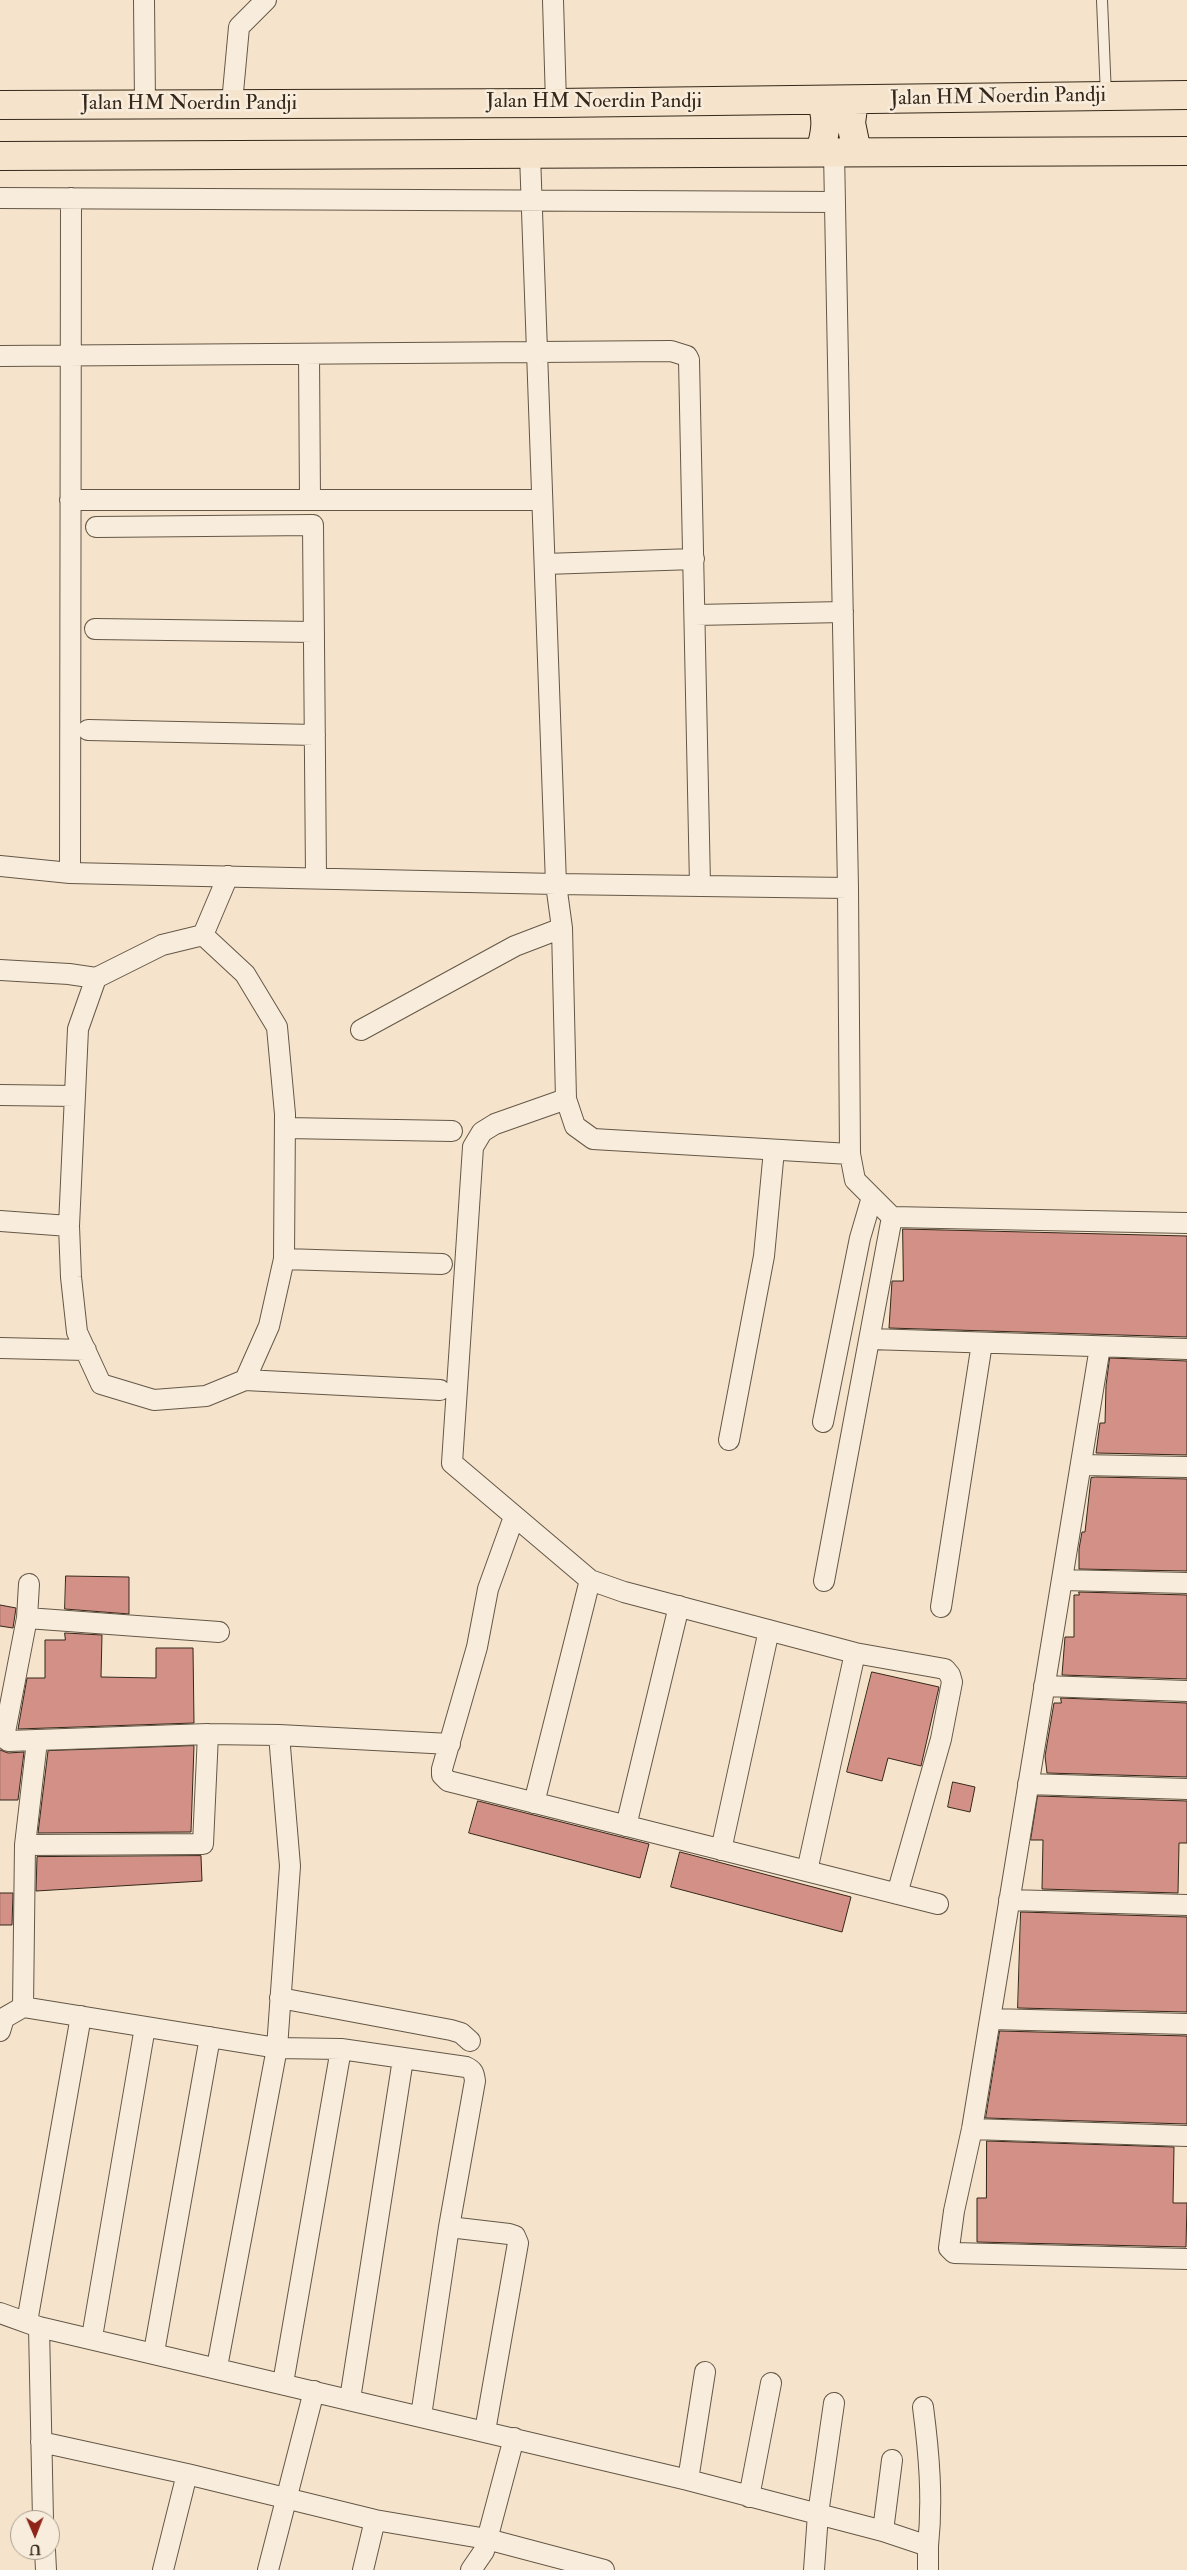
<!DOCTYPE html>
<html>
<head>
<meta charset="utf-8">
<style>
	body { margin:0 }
	#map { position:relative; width:1187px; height:2570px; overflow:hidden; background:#f5e4cb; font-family:"IM FELL Double Pica",serif }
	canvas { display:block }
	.north { position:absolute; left:10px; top:2510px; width:50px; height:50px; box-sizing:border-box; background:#f8eddd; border:1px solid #aa9e8f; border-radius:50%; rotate:179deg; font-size:14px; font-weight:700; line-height:20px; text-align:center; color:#35281a }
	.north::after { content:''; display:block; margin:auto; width:18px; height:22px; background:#8f2418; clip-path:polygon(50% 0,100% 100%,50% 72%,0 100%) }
</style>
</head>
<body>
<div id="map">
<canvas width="1187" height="2570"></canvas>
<div class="north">U</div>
</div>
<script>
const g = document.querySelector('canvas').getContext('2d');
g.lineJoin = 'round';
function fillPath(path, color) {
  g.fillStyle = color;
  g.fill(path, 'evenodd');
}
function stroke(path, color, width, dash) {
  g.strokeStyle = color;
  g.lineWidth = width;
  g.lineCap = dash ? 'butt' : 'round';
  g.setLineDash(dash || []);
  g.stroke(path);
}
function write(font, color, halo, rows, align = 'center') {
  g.font = font + ' "IM FELL Double Pica",serif';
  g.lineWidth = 5;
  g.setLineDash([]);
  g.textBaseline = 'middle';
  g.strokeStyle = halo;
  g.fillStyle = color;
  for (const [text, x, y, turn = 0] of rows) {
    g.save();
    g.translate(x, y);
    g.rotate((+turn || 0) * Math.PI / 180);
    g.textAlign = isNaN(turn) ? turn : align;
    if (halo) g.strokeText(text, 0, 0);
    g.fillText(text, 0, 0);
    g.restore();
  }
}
const building = new Path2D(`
	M903 1229 1187 1236V1337L889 1328 892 1281H903Z
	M1110 1358 1187 1361V1455L1096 1453 1100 1423H1105L1106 1386Z
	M1096 1477 1187 1479V1571L1079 1569V1549L1082 1532H1085L1091 1478Z
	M66 1576 129 1577V1614L65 1609Z
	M1079 1592 1187 1595V1679L1062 1675 1065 1637H1074V1595H1079Z
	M0 1605 16 1608 13 1628 0 1626Z
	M65 1633 102 1635 101 1677 156 1678V1648H193L194 1723 18 1729 27 1678H45V1640H65Z
	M872 1672 939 1687 921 1766 888 1758 882 1781 847 1772Z
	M1061 1698 1187 1703V1777L1047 1773 1045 1756 1054 1703H1061Z
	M194 1746 191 1832 38 1833 48 1751Z
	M0 1750 8 1753 24 1752 18 1800H0Z
	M953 1782 975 1787 970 1812 948 1807Z
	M1038 1796 1187 1801V1843H1179L1178 1893 1042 1889 1043 1840H1031Z
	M478 1801 649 1844 640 1878 469 1833Z
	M680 1852 851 1897 842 1932 671 1887Z
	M201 1856 202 1881 36 1891 37 1857Z
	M0 1893H13L12 1925H0Z
	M1021 1912 1187 1917V2012L1018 2008Z
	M1000 2031 1187 2036V2124L986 2118Z
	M987 2141 1174 2147 1173 2203H1187L1186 2247 977 2242V2198H986Z`);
const service = new Path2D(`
	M1102 0 1106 96`);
const minor = new Path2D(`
	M144 0 145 103
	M553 0 556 103
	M232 103 239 27 266 0
	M834 152 848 888
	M530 155 556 884 562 928 566 1099 575 1126 593 1139 850 1154
	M0 198 835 202
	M309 354 310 500
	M0 356 671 351 687 356 689 360 700 885
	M70 500H541
	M96 527 313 525 316 877
	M545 564 694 559
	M695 615 843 612
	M95 629 314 632
	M88 730 315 735
	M0 866 70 873 556 884 848 888 850 1154 855 1180 892 1217 1187 1223
	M70 873 71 198
	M203 935 245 974 277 1027 285 1114 284 1259 269 1326 245 1380 206 1396 154 1400 101 1384 77 1332 71 1277 69 1226 78 1029 96 978 162 945Z
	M203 935 228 876
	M0 970 69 974 96 978
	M361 1030 515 946 562 928
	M0 1095 75 1096
	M566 1099 495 1124 482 1132 473 1147 452 1463 590 1580 624 1592 855 1653 945 1669 950 1675 952 1682 941 1739 897 1894
	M286 1128 452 1131
	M0 1221 69 1226
	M284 1259 442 1264
	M870 1339 1187 1349
	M1100 1347 972 2129 954 2211 949 2248 954 2253 1187 2259
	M0 1348 86 1350
	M245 1380 440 1390
	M823 1422 860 1238 872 1197
	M729 1440 764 1256 774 1150
	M1081 1465 1187 1467
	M514 1517 488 1589 477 1647 442 1769V1775L448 1781 938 1904
	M1062 1580 1187 1583
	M824 1581 892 1217
	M29 1584 27 1618 4 1737 8 1741 208 1734 279 1735 450 1744
	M941 1607 982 1343
	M27 1618 219 1632
	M1044 1686 1187 1691
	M1028 1784 1187 1789
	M534 1803 590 1580
	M626 1826 679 1606
	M25 1845 203 1844 208 1734
	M721 1850 769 1630
	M807 1871 855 1653
	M1009 1900 1187 1905
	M280 1998 451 2030 461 2033 470 2041
	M23 2007 25 1845 37 1741
	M990 2019 1187 2024
	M0 2031 4 2018 23 2007 277 2048 341 2049 466 2067C473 2070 474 2073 475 2081L449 2227 421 2416
	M972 2129 1187 2136
	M449 2227 509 2234 515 2236 518 2243 485 2431
	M0 2313 39 2327 688 2480 883 2531 928 2546V2570
	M27 2322 81 2016
	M39 2327 43 2520
	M92 2337 145 2027
	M154 2352 210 2037
	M217 2367 277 2048 290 1866 279 1735
	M283 2383 341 2049
	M350 2399 403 2059
	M923 2407C929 2453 933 2499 928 2546
	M41 2442 187 2474 375 2520 487 2539 604 2570
	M688 2480 705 2372
	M749 2497 771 2383
	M883 2531 892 2460
	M45 2550 46 2570
	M163 2570 187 2474
	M268 2570 314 2391
	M363 2570 375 2520
	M471 2570 484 2551 514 2438
	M814 2570 818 2514 834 2403`);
const primary = new Path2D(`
	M820 100C829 117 825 135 820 152
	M854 100 851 123 857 152
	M0 105 556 103 1187 95
	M0 156 1187 151`);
const streetNames = [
	["Jalan HM Noerdin Pandji",998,98,-1],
	["Jalan HM Noerdin Pandji",594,102],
	["Jalan HM Noerdin Pandji",189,104]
];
fillPath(building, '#d29087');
stroke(building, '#35281a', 1);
stroke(service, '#655746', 12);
stroke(minor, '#655746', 22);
stroke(primary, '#35281a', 30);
stroke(service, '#f8eddd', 10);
stroke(minor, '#f8eddd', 20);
stroke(primary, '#f5e4cb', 28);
write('21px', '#35281a', '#f8eddd', streetNames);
</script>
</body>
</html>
